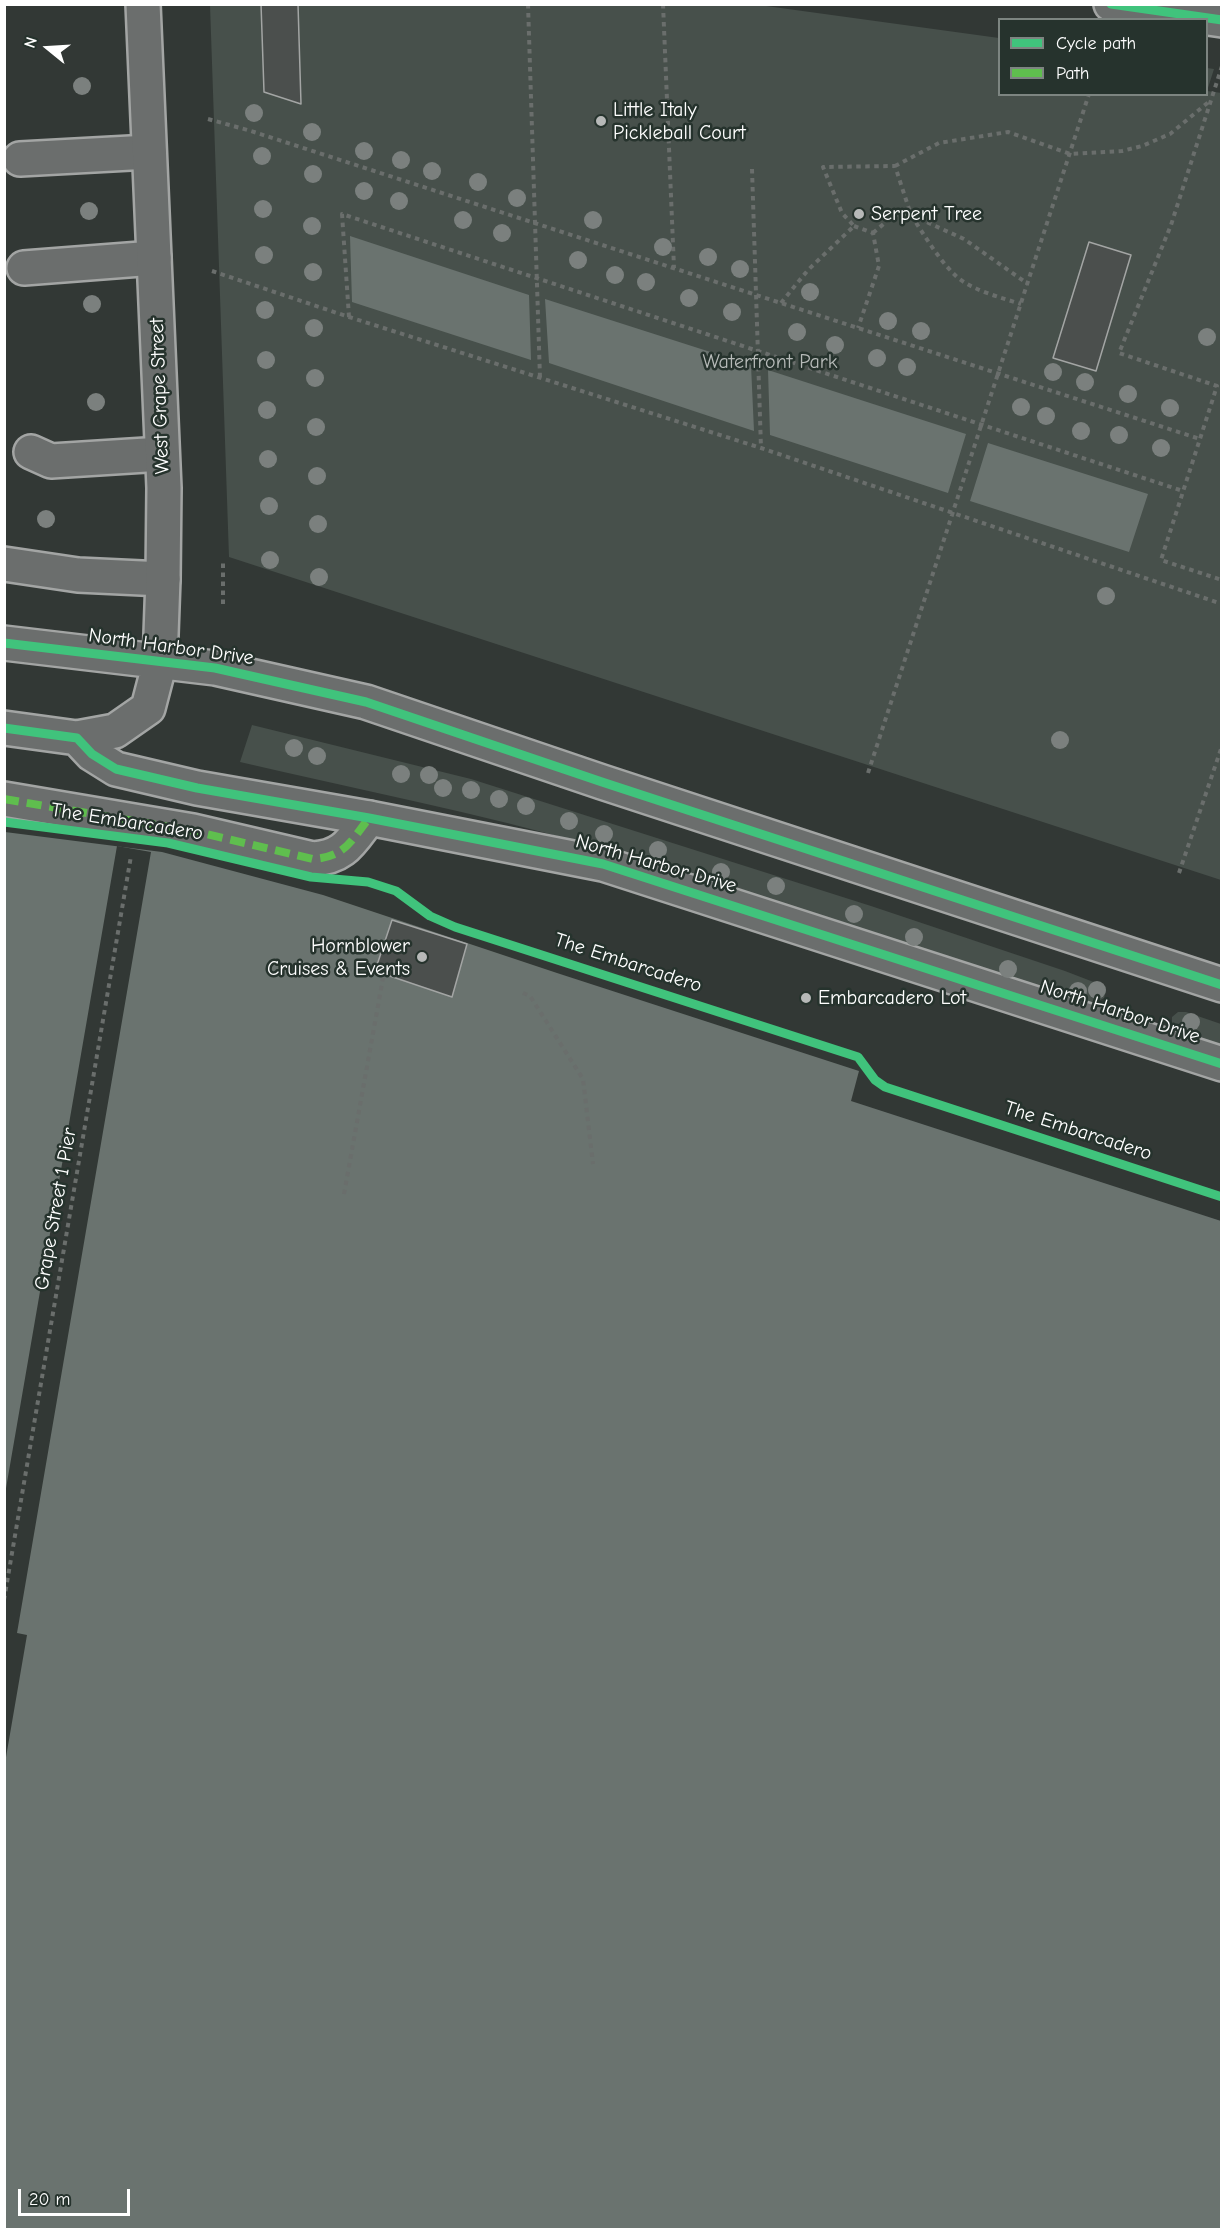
<!DOCTYPE html>
<html>
<head>
<meta charset="utf-8">
<style>
	body { margin:0 }
	#map { position:relative; width:1226px; height:2234px; overflow:hidden; background:#323835; font-family:"Comic Neue",sans-serif }
	canvas { display:block }
	.frame { position:absolute; inset:0; border:6px solid #fff; pointer-events:none }
	.legend { position:absolute; left:998px; top:18px; width:210px; height:78px; box-sizing:border-box; background:#26332d; border:2px solid #7d8581; margin:0; padding:8px 10px; list-style:none; font-size:18px; color:#fff }
	.legend li { display:flex; align-items:center; gap:12px; height:30px }
	.legend b { width:30px; border:2px solid #7d8581 }
	.north { position:absolute; left:18px; top:18px; width:60px; height:60px; -webkit-text-stroke:4px #26332d; paint-order:stroke; rotate:288deg; font-size:16px; font-weight:700; line-height:24px; text-align:center; color:#fff }
	.north::after { content:''; display:block; margin:auto; width:21px; height:27px; background:#fff; clip-path:polygon(50% 0,100% 100%,50% 72%,0 100%) }
	.scale { position:absolute; left:18px; top:2189px; width:112px; height:27px; box-sizing:border-box; border:3px solid #fff; border-top:0; padding-left:8px; font-size:18px; line-height:21px; white-space:nowrap; color:#fff; -webkit-text-stroke:4px #26332d; paint-order:stroke }
</style>
</head>
<body>
<div id="map">
<canvas width="1226" height="2234"></canvas>
<div class="frame"></div>
<ul class="legend">
<li><b style="height:8px;background:#40c37c"></b>Cycle path</li>
<li><b style="height:8px;background:#5fbe4e"></b>Path</li>
</ul>
<div class="north">N</div>
<div class="scale">20 m</div>
</div>
<script>
const g = document.querySelector('canvas').getContext('2d');
g.lineJoin = 'round';
function fillPath(path, color) {
  g.fillStyle = color;
  g.fill(path, 'evenodd');
}
function stroke(path, color, width, dash) {
  g.strokeStyle = color;
  g.lineWidth = width;
  g.lineCap = dash ? 'butt' : 'round';
  g.setLineDash(dash || []);
  g.stroke(path);
}
function write(font, color, halo, rows, align = 'center') {
  g.font = font + ' "Comic Neue",sans-serif';
  g.lineWidth = 5;
  g.setLineDash([]);
  g.textBaseline = 'middle';
  g.strokeStyle = halo;
  g.fillStyle = color;
  for (const [text, x, y, turn = 0] of rows) {
    g.save();
    g.translate(x, y);
    g.rotate((+turn || 0) * Math.PI / 180);
    g.textAlign = isNaN(turn) ? turn : align;
    if (halo) g.strokeText(text, 0, 0);
    g.fillText(text, 0, 0);
    g.restore();
  }
}
const green = new Path2D(`
	M210 5H759L999 38 1000 94H1206L1207 68 1214 69 1207 91 1222 93 1221 880 229 557Z
	M252 725 471 779 871 906 1065 971 1104 986 1106 991 1104 998 1093 1004 1063 996C908 946 754 891 597 847 479 813 359 790 240 762Z
	M1178 1012H1186L1221 1024V1048L1177 1032 1172 1024V1017Z`);
const water = new Path2D(`
	M350 236 529 295 531 360 352 302Z
	M545 299 751 365 754 431 549 363Z
	M768 370 966 434 948 493 770 435Z
	M988 443 1148 494 1129 552 970 501Z
	M5 832 162 852 323 895 557 973 859 1071 851 1101 1221 1221V2229L5 2230Z`);
const pier = new Path2D(`
	M117 846 151 852 17 1633 27 1635 5 1763V1494Z`);
const building = new Path2D(`
	M261 4H298L301 104 264 92Z
	M1089 242 1131 255 1096 371 1053 358Z
	M392 920 467 944 452 997 375 971Z`);
const path = new Path2D(`
	M528 4 540 378
	M663 4 674 268
	M1222 66 1171 225 1119 353 1217 386 1161 560 1222 580
	M208 119 251 131 1200 439
	M895 166 939 143 1008 132 1070 154 1122 151 1142 146 1170 134 1211 100
	M752 169 761 448
	M854 226 873 233 879 266 858 328
	M873 233 894 215H911C925 236 938 259 956 276 971 290 1002 298 1021 304
	M212 271 349 317 761 448 1222 604
	M781 303 808 270 854 226 842 213 823 167 895 166 911 215 964 239 1028 284
	M349 317 342 214 1183 491
	M223 604V562
	M868 773 1089 94
	M1179 873 1222 746
	M523 993 530 996 583 1079 593 1164
	M344 1194 383 978
	M4 1600 131 856`);
const minor = new Path2D(`
	M20 159 149 152
	M24 268 154 258
	M31 452 51 461 162 454
	M4 564 78 575 163 579
	M4 799 193 831 313 859C345 857 351 841 369 818`);
const major = new Path2D(`
	M1111 4 1222 20
	M4 643 215 668 366 702 602 782 1222 985
	M4 728 77 738 115 731 148 708 160 662 163 579 164 488 143 4
	M77 738 92 754 116 769 197 788 369 818 603 864 1222 1064`);
const quiet = new Path2D(`
	M4 799 193 831 313 859C345 857 351 841 369 818`);
const cycleway = new Path2D(`
	M1111 4 1222 20
	M4 643 215 668 366 702 602 782 1222 985
	M4 728 77 738 92 754 116 769 197 788 369 818 603 864 1222 1064
	M4 822 168 843 311 877 368 882 396 891 430 916 455 927 858 1057 875 1080 885 1087 1222 1197`);
const trees = [
	[82,86],
	[254,113],
	[312,132],
	[364,151],
	[262,156],
	[401,160],
	[432,171],
	[313,174],
	[478,182],
	[364,191],
	[517,198],
	[399,201],
	[263,209],
	[89,211],
	[463,220],
	[593,220],
	[312,226],
	[502,233],
	[663,247],
	[264,255],
	[708,257],
	[578,260],
	[740,269],
	[313,272],
	[615,275],
	[646,282],
	[810,292],
	[689,298],
	[92,304],
	[265,310],
	[732,312],
	[888,321],
	[314,328],
	[921,331],
	[797,332],
	[1207,337],
	[835,345],
	[877,358],
	[266,360],
	[907,367],
	[1053,372],
	[315,378],
	[1085,382],
	[1128,394],
	[96,402],
	[1021,407],
	[1170,408],
	[267,410],
	[1046,416],
	[316,427],
	[1081,431],
	[1119,435],
	[1161,448],
	[268,459],
	[317,476],
	[269,506],
	[46,519],
	[318,524],
	[270,560],
	[319,577],
	[1106,596],
	[1060,740],
	[294,748],
	[317,756],
	[401,774],
	[429,775],
	[443,788],
	[471,790],
	[499,799],
	[526,806],
	[569,821],
	[604,834],
	[658,850],
	[721,872],
	[776,886],
	[854,914],
	[914,937],
	[1008,969],
	[1097,990],
	[1078,991],
	[1191,1022]
];
const markers = [
	[601,121,6,"#b7b9b8"],
	[859,214,6,"#b7b9b8"],
	[422,957,6,"#b7b9b8"],
	[806,998,6,"#b7b9b8"]
];
const poiNames = [
	["Little Italy",613,110],
	["Pickleball Court",613,133],
	["Serpent Tree",871,214],
	["Hornblower",410,946,"right"],
	["Cruises & Events",410,969,"right"],
	["Embarcadero Lot",818,998]
];
const parkNames = [
	["Waterfront Park",770,362]
];
const streetNames = [
	["West Grape Street",160,396,-92],
	["North Harbor Drive",171,647,8],
	["The Embarcadero",127,822,9],
	["North Harbor Drive",656,864,16],
	["The Embarcadero",628,963,18],
	["North Harbor Drive",1120,1012,18],
	["The Embarcadero",1078,1131,18],
	["Grape Street 1 Pier",56,1209,-80]
];
fillPath(green, '#47504b');
fillPath(water, '#6a736f');
fillPath(pier, '#323835');
fillPath(building, '#4b4f4d');
stroke(building, '#a3a5a4', 1.5);
stroke(minor, '#a3a5a4', 38);
stroke(major, '#a3a5a4', 38);
stroke(path, '#6a6e6c', 4, [4.5, 4.5]);
stroke(minor, '#6b6e6d', 33);
stroke(major, '#6b6e6d', 33);
stroke(quiet, '#5fbe4e', 8, [15, 8]);
stroke(cycleway, '#40c37c', 9);
g.fillStyle = '#7b807e';
for (const [x, y] of trees) {
  g.beginPath();
  g.arc(x, y, 9, 0, 2 * Math.PI);
  g.fill();
}
for (const [x, y, r, color] of markers) {
  const dot = new Path2D();
  dot.arc(x, y, r, 0, 2 * Math.PI);
  g.fillStyle = color;
  g.fill(dot);
  stroke(dot, '#26332d', 2);
}
write('20px', '#fff', '#26332d', poiNames, 'left');
write('20px', '#b7bbb9', '#26332d', parkNames);
write('20px', '#fff', '#26332d', streetNames);
</script>
</body>
</html>
